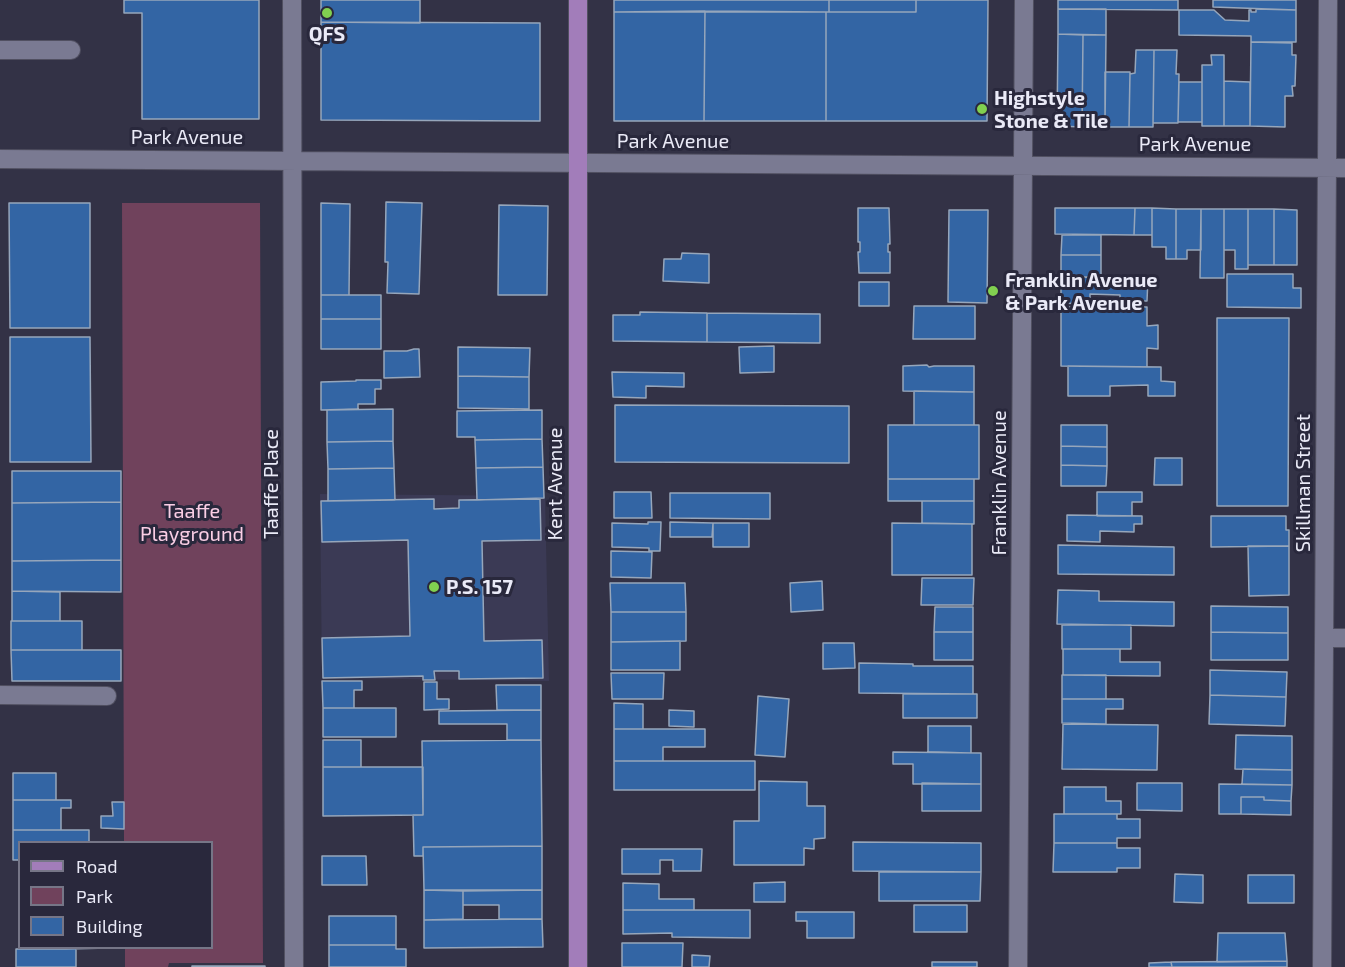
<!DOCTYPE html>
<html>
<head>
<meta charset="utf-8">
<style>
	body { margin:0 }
	#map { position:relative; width:1345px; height:967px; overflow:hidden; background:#333246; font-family:"Exo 2",sans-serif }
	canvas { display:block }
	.legend { position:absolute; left:18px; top:841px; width:195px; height:108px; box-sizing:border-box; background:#29283c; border:2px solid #767687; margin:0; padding:8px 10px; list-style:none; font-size:18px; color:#eaeaf7 }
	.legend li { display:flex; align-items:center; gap:12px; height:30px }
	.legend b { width:30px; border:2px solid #767687 }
</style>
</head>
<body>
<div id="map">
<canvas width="1345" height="967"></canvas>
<ul class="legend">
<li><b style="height:8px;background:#a27dba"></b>Road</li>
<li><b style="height:16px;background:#70425c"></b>Park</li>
<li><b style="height:16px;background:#3365a4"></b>Building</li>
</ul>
</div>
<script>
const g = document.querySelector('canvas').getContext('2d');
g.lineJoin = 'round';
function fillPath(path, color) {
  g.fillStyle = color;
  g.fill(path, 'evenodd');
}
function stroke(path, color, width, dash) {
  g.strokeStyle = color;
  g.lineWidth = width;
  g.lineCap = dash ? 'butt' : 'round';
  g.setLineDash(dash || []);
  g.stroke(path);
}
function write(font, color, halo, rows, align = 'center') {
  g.font = font + ' "Exo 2",sans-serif';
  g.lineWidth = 6;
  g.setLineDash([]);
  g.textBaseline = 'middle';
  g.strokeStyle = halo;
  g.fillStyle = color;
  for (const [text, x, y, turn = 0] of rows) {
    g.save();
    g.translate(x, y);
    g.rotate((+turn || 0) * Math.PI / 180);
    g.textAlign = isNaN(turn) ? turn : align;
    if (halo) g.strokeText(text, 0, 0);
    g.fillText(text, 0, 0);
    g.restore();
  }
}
const built = new Path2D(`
	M320 494 545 496 549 681 322 678Z`);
const green = new Path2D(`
	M122 203H260L263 963H169L168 967H125V948H212V842H124Z`);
const building = new Path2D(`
	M124 0H259V119H142V13H124Z
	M321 0H420V23L321 22Z
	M614 0H829V12H614Z
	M829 0H916V12H829Z
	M916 0H988L987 121H826V12H916Z
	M1058 0H1178V10L1058 9Z
	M1213 0H1296V10L1213 7Z
	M1058 9H1106V35L1058 34Z
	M1256 9 1296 10V42H1251V36L1179 35V10H1214L1225 20 1249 21V10H1251V12H1256Z
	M705 11 826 12V121H704Z
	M705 11 704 121H614V12Z
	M321 22 540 23V121L321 120Z
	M1058 34 1083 35 1082 127 1057 126Z
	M1083 35H1106L1105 127H1082Z
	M1251 42 1292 43V55H1296L1295 86H1292L1293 96H1285V127L1250 126Z
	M1136 50H1154L1153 127H1129L1130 74 1135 73Z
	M1154 50H1177L1176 74H1179L1178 123H1153Z
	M1211 55H1224V126H1202V65H1212Z
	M1105 72H1130L1129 127H1105Z
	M1224 81 1250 82V126H1224Z
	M1179 82H1202V122H1178Z
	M386 202 422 203 419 294 387 293 388 262H385Z
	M9 203H90V328H10Z
	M321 203 350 204 349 295H321Z
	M499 205 548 206 547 295H498Z
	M858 208H889L890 244H888V252H890V273H859L858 252H860V242H858Z
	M1055 208H1135L1134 235 1055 234Z
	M1135 208H1152V235H1134Z
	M1152 208 1176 209V259H1166V247H1152Z
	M1176 209H1201V250H1187V259H1176Z
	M1201 209H1224V278H1200Z
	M1224 209H1248V269H1235V250H1224Z
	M1248 209H1274V265H1248Z
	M1274 209 1297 210V265H1274Z
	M949 210H988L987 303 948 302Z
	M1062 235H1101V255H1061Z
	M682 253 709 254V283L663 281 664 259H681Z
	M1061 255H1101V277H1061Z
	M1227 274H1293V288H1301V308L1227 307Z
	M1061 277 1148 278 1147 301H1120V295L1090 294V304L1061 303Z
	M859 282H889V306H859Z
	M321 295H381V319H321Z
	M914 306H975V339H913Z
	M1061 307H1147V326L1158 325V349L1147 348V367L1061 366Z
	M640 312 707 313V342L613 341V315H640Z
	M707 313 820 314V343L707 342Z
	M1217 318H1289L1288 506H1217Z
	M321 319H381V349H321Z
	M10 337H90L91 462H10Z
	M774 346V372L740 373 739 347Z
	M458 347 530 348 529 377 458 376Z
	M414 349H419L420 377 384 378V351H407Z
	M927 365 929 367 934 366H974V392L903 391V366Z
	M1068 366 1161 367V381L1175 382V396H1148V385L1110 386V396H1068Z
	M612 372 684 373V387L646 386V398L613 397Z
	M458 376 529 377V409L458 408Z
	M356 380H381V389H375V404H358V409L321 410V382L356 381Z
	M914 391 974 392V425H914Z
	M615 405 849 406V463L615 462Z
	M393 409V441L327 442V410Z
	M542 410V439L475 440V437H457V411Z
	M888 425H979V479H888Z
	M1061 425H1107V447L1061 446Z
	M542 439 543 467 476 468 475 440Z
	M393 441 394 468 328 469 327 442Z
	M1061 446 1107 447V466L1061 465Z
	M1155 458H1182V485H1154Z
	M1061 465 1107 466 1106 486H1061Z
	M543 467 544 498 477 500 476 468Z
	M394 468 395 500 328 501V469Z
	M12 471H121V502L12 503Z
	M888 479H974V501H888Z
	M614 492H651L652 518H614Z
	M1097 492H1142V502H1132V516H1097Z
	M670 493H770V519L670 518Z
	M434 499V509L459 508V500L540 499 541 540 482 541 484 641 542 640 543 678 459 679V671H434L435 680H423V676L323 678 322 638 410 636 408 540 322 542 321 501Z
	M922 501H974V524L922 523Z
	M121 502V560L12 561V503Z
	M1067 515 1142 516V524H1134V532L1100 531V542L1067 541Z
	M1211 516H1286V530H1289V546L1211 547Z
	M648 522H661L660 551H649V548L612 547V523L648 524Z
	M670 522 713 523 712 537H670Z
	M713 523H749V547H713Z
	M892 523 972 524V575H892Z
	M1058 545 1174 547V575L1058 574Z
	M1248 546H1289V595L1249 596Z
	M611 551 652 552 651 578 611 577Z
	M121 560V592L12 591V561Z
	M922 578H974L973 605H921Z
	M822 581 823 610 791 612 790 583Z
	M610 583H685L686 612H611Z
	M1058 590 1099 591V601L1174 602V626L1057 624Z
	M12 591 60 592V621H12Z
	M1211 606 1288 607V633L1211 632Z
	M935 607H973V632H934Z
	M611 612H686V641L611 642Z
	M11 621H82V650H11Z
	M1062 625H1131V649H1062Z
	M934 632H973V660H934Z
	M1211 632 1288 633V660H1211Z
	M680 641V670H611V642Z
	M823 643H854L855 668 823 669Z
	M1063 649H1120V662H1160V676L1063 675Z
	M11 650H121V681H12Z
	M859 663 913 664V666H973V694L859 693Z
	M1210 670 1287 672 1286 697 1210 695Z
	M611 673H664L663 699H612Z
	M1062 675H1106V699H1062Z
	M322 681H362V690H354V708H323Z
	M424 682H437V699H449V709L424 710Z
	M496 685H541V710H497Z
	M903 694H977V718H903Z
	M1210 695 1286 697 1285 726 1209 724Z
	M758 696 789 699 785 757 755 755Z
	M1062 699H1123V709H1106V724L1062 723Z
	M614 703 643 704V729H614Z
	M323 708H396V737H323Z
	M541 710V740H507V724H439V711Z
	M669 710 694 711V727L669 726Z
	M1063 724 1158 725 1157 770 1062 769Z
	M928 726H971V753L928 752Z
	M614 729H705V747H663V761H614Z
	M1236 735 1292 736V770L1235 769Z
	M323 740H361V767H323Z
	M541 740 542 846 423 847V856H414L413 815H423L422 741Z
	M893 752 981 753V784H913V764H893Z
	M614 761H755V790H614Z
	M323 767H423V815L323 816Z
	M1243 769 1292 770V785L1242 784Z
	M13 773H56V800H13Z
	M759 781 807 782V806H825V838L814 839V849L804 848V865H734V821H759Z
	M922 783 981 784V811H922Z
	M1137 783H1182V811L1137 810Z
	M1219 784 1292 785 1291 801 1264 800V797H1241V814H1219Z
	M1064 787H1106V801H1121V814H1064Z
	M1241 797H1264V800L1291 801V815L1241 814Z
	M13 800H71V808H61V830H13Z
	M112 802H124V829L101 828V816H113Z
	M1054 814H1117V819H1140V838H1117V843H1054Z
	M13 830H89V842H20V860H13Z
	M853 842 981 843V872L853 871Z
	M1054 843H1117V848H1140V868H1117V872H1053Z
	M542 846V890H424L423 847Z
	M622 849H702L701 871H673V860H660V874H622Z
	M322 856H366L367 885H322Z
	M879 872H981L980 901H879Z
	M1175 874 1203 875V903L1174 902Z
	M1248 875H1294V903H1248Z
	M785 882V902H754V883Z
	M623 883 659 884V899H694V910H623Z
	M424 890 463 891V919L424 920Z
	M542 890V919H499V905H463V891Z
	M914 905H967V932H914Z
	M623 910H750V938L672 937V933L623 934Z
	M796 912H854V938H807V921H796Z
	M329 916H396V945H329Z
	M542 919 543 947 424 948V920Z
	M1218 933H1285L1287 961 1217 962Z
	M622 943H683L682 967H622Z
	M329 945H396V949H406V967H329Z
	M20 948H66V949H20Z
	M66 948H109L66 949Z
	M76 948V967H16V949Z
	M692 955 710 956 709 967H692Z
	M1287 961V967H1172L1171 962Z
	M932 962H977V967H932Z
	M1171 962 1172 967H1149V963Z
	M192 966H265V967H192Z`);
const minor = new Path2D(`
	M292 0 294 967
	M0 50H71
	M0 159 1345 168
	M1324 638H1345
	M0 695 107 696
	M1018 967 1024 0
	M1322 967 1328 0`);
const major = new Path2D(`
	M578 967V0`);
const markers = [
	[327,13,6,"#81d050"],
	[982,109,6,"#81d050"],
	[993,291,6,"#81d050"],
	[434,587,6,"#81d050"]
];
const poiNames = [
	["QFS",327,34,"center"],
	["Highstyle",994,98],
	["Stone & Tile",994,121],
	["Franklin Avenue",1005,280],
	["& Park Avenue",1005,303],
	["P.S. 157",446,587]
];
const streetNames = [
	["Park Avenue",187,137],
	["Park Avenue",673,141],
	["Park Avenue",1195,144],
	["Franklin Avenue",999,483,-90],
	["Skillman Street",1303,483,-90],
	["Taaffe Place",271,484,-90],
	["Kent Avenue",555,484,-90]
];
const parkNames = [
	["Taaffe",192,511],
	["Playground",192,534]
];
fillPath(built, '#3b3a55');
fillPath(green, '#70425c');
fillPath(building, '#3365a4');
stroke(building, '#96a6bb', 1.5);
stroke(minor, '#515061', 20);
stroke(major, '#515061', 20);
stroke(minor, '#7a7a92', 18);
stroke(major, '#a27dba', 18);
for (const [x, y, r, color] of markers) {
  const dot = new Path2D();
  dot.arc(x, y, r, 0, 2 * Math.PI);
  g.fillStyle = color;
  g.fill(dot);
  stroke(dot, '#29283c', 2);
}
write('bold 20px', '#eaeaf7', '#29283c', poiNames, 'left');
write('20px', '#eaeaf7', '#29283c', streetNames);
write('20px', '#facee5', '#29283c', parkNames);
</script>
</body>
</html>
